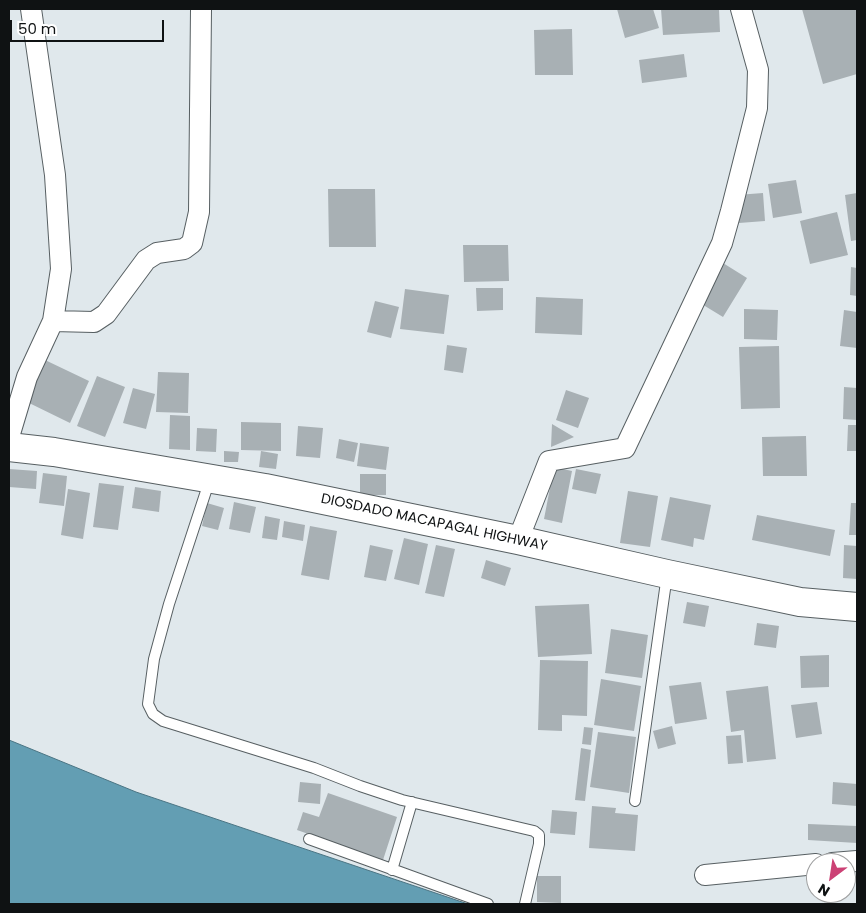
<!DOCTYPE html>
<html>
<head>
<meta charset="utf-8">
<style>
	body { margin:0 }
	#map { position:relative; width:866px; height:913px; overflow:hidden; background:#e0e8ec; font-family:Poppins,sans-serif }
	canvas { display:block }
	.frame { position:absolute; inset:0; border:10px solid #0f1213; pointer-events:none }
	.north { position:absolute; left:806px; top:853px; width:50px; height:50px; box-sizing:border-box; background:#fff; border:1px solid #9fa0a1; border-radius:50%; rotate:211deg; font-size:14px; font-weight:700; line-height:20px; text-align:center; color:#0f1213 }
	.north::after { content:''; display:block; margin:auto; width:18px; height:22px; background:#cc4175; clip-path:polygon(50% 0,100% 100%,50% 72%,0 100%) }
	.scale { position:absolute; left:10px; top:20px; width:154px; height:22px; box-sizing:border-box; border:2px solid #0f1213; border-top:0; padding-left:6px; font-size:15px; line-height:18px; white-space:nowrap; color:#0f1213; -webkit-text-stroke:4px #fff; paint-order:stroke }
</style>
</head>
<body>
<div id="map">
<canvas width="866" height="913"></canvas>
<div class="frame"></div>
<div class="north">N</div>
<div class="scale">50 m</div>
</div>
<script>
const g = document.querySelector('canvas').getContext('2d');
g.lineJoin = 'round';
function fillPath(path, color) {
  g.fillStyle = color;
  g.fill(path, 'evenodd');
}
function stroke(path, color, width, dash) {
  g.strokeStyle = color;
  g.lineWidth = width;
  g.lineCap = dash ? 'butt' : 'round';
  g.setLineDash(dash || []);
  g.stroke(path);
}
function write(font, color, halo, rows, align = 'center') {
  g.font = font + ' Poppins,sans-serif';
  g.lineWidth = 5;
  g.setLineDash([]);
  g.textBaseline = 'middle';
  g.strokeStyle = halo;
  g.fillStyle = color;
  for (const [text, x, y, turn = 0] of rows) {
    g.save();
    g.translate(x, y);
    g.rotate((+turn || 0) * Math.PI / 180);
    g.textAlign = isNaN(turn) ? turn : align;
    if (halo) g.strokeText(text, 0, 0);
    g.fillText(text, 0, 0);
    g.restore();
  }
}
const water = new Path2D(`
	M9 740 136 792 468 904H9Z`);
const building = new Path2D(`
	M617 9H653L659 28 625 38Z
	M661 9H719L720 32 663 35Z
	M802 9H857V74L823 84Z
	M572 29 573 75H535L534 30Z
	M684 54 687 77 642 83 639 60Z
	M796 180 802 213 773 218 768 184Z
	M328 189H375L376 247H329Z
	M763 193 765 221 739 223 737 195Z
	M857 193V240L851 241 845 195Z
	M837 212 848 255 810 264 800 221Z
	M463 245H508L509 281 464 282Z
	M723 263 747 278 723 317 700 303Z
	M851 267 857 268V296L850 295Z
	M476 288H503V310L477 311Z
	M405 289 449 295 444 334 400 329Z
	M536 297 583 299 582 335 535 333Z
	M375 301 399 307 391 338 367 332Z
	M744 309 778 310 777 340 744 339Z
	M844 310 857 312V348L840 346Z
	M447 345 467 348 463 373 444 370Z
	M779 346 780 408 741 409 739 347Z
	M45 360 89 381 70 423 25 401Z
	M158 372 189 373 188 413 156 412Z
	M97 376 125 387 105 437 77 426Z
	M844 387 857 388V420L843 419Z
	M133 388 155 394 146 429 123 423Z
	M566 390 589 398 578 428 556 420Z
	M170 415 190 416V450L169 449Z
	M241 422 281 423V451L241 450Z
	M552 424 574 437 551 447Z
	M848 425H857V451H847Z
	M298 426 323 428 320 458 296 456Z
	M197 428 217 429 216 452 196 451Z
	M806 436 807 476H763L762 437Z
	M339 439 358 443 354 462 336 458Z
	M360 443 389 447 386 470 357 466Z
	M224 451 239 452 238 462H224Z
	M261 451 278 454 276 469 259 467Z
	M554 467 572 471 562 523 544 519Z
	M9 469 37 471 36 489 9 487Z
	M576 469 601 474 596 494 572 489Z
	M43 473 67 476 64 506 39 503Z
	M360 474H386V495H360Z
	M99 483 124 486 118 530 93 527Z
	M135 487 161 491 159 512 132 508Z
	M68 489 90 493 83 539 61 535Z
	M628 491 658 496 650 547 620 543Z
	M670 497 711 505 704 540 694 538 693 547 661 540Z
	M234 502 256 507 250 533 229 529Z
	M207 503 224 508 218 530 202 526Z
	M851 503H857V535H849Z
	M757 515 835 530 830 556 752 540Z
	M265 516 280 519 277 540 262 538Z
	M284 521 305 525 303 541 282 537Z
	M310 526 337 531 329 580 301 575Z
	M404 538 428 544 419 585 394 579Z
	M370 545 393 550 386 581 364 577Z
	M436 545 455 549 444 597 425 593Z
	M844 545 857 546V579L843 578Z
	M486 560 511 568 505 586 481 578Z
	M687 602 709 606 705 627 683 623Z
	M589 604 592 654 538 657 535 606Z
	M757 623 779 626 776 648 754 645Z
	M611 629 648 635 642 678 605 673Z
	M829 655V687L801 688 800 656Z
	M540 660 588 661 587 716 562 715V731L538 730Z
	M601 679 641 686 634 731 594 725Z
	M701 682 707 719 675 724 669 686Z
	M768 686 776 759 747 762 744 730 731 732 726 691Z
	M817 702 822 734 796 738 791 705Z
	M672 726 676 744 658 749 653 731Z
	M584 727 593 728 591 745 582 744Z
	M598 732 636 737 629 793 590 787Z
	M741 735 743 763 728 764 726 736Z
	M581 748 591 750 585 801 575 800Z
	M300 782 321 784 320 804 298 802Z
	M833 782 857 784V806L832 804Z
	M328 793 397 817 383 860 297 830 303 812 319 817Z
	M592 806 616 808 615 813 638 815 635 851 589 848Z
	M552 810 577 812 575 835 550 833Z
	M808 824 857 826V843L808 840Z
	M537 876H561V903L537 902Z`);
const lane = new Path2D(`
	M210 479 169 604 154 659 148 704 153 714 163 721 314 768 360 786 402 800 534 831 539 835V844L525 904
	M635 801 667 575
	M309 839 488 904
	M392 870 412 802`);
const street = new Path2D(`
	M53 321 94 322 106 314 146 260 157 253 184 249 192 243 199 212 201 9
	M9 437 27 377 53 321 61 269 55 175 31 9
	M518 540 549 461 625 448 722 243 731 211 757 108 758 70 741 9
	M832 863 857 861
	M705 875 816 864`);
const highway = new Path2D(`
	M9 447 54 452 265 488 518 540 667 574 800 602 857 607`);
const streetNames = [
	["DIOSDADO MACAPAGAL HIGHWAY",434,523,12]
];
fillPath(water, '#639eb3');
stroke(water, '#4a7483', 1);
fillPath(building, '#a8b0b4');
stroke(lane, '#575f62', 12);
stroke(street, '#575f62', 22);
stroke(highway, '#575f62', 30);
stroke(lane, '#fff', 10);
stroke(street, '#fff', 20);
stroke(highway, '#fff', 28);
write('14px', '#0f1213', '#fff', streetNames);
</script>
</body>
</html>
